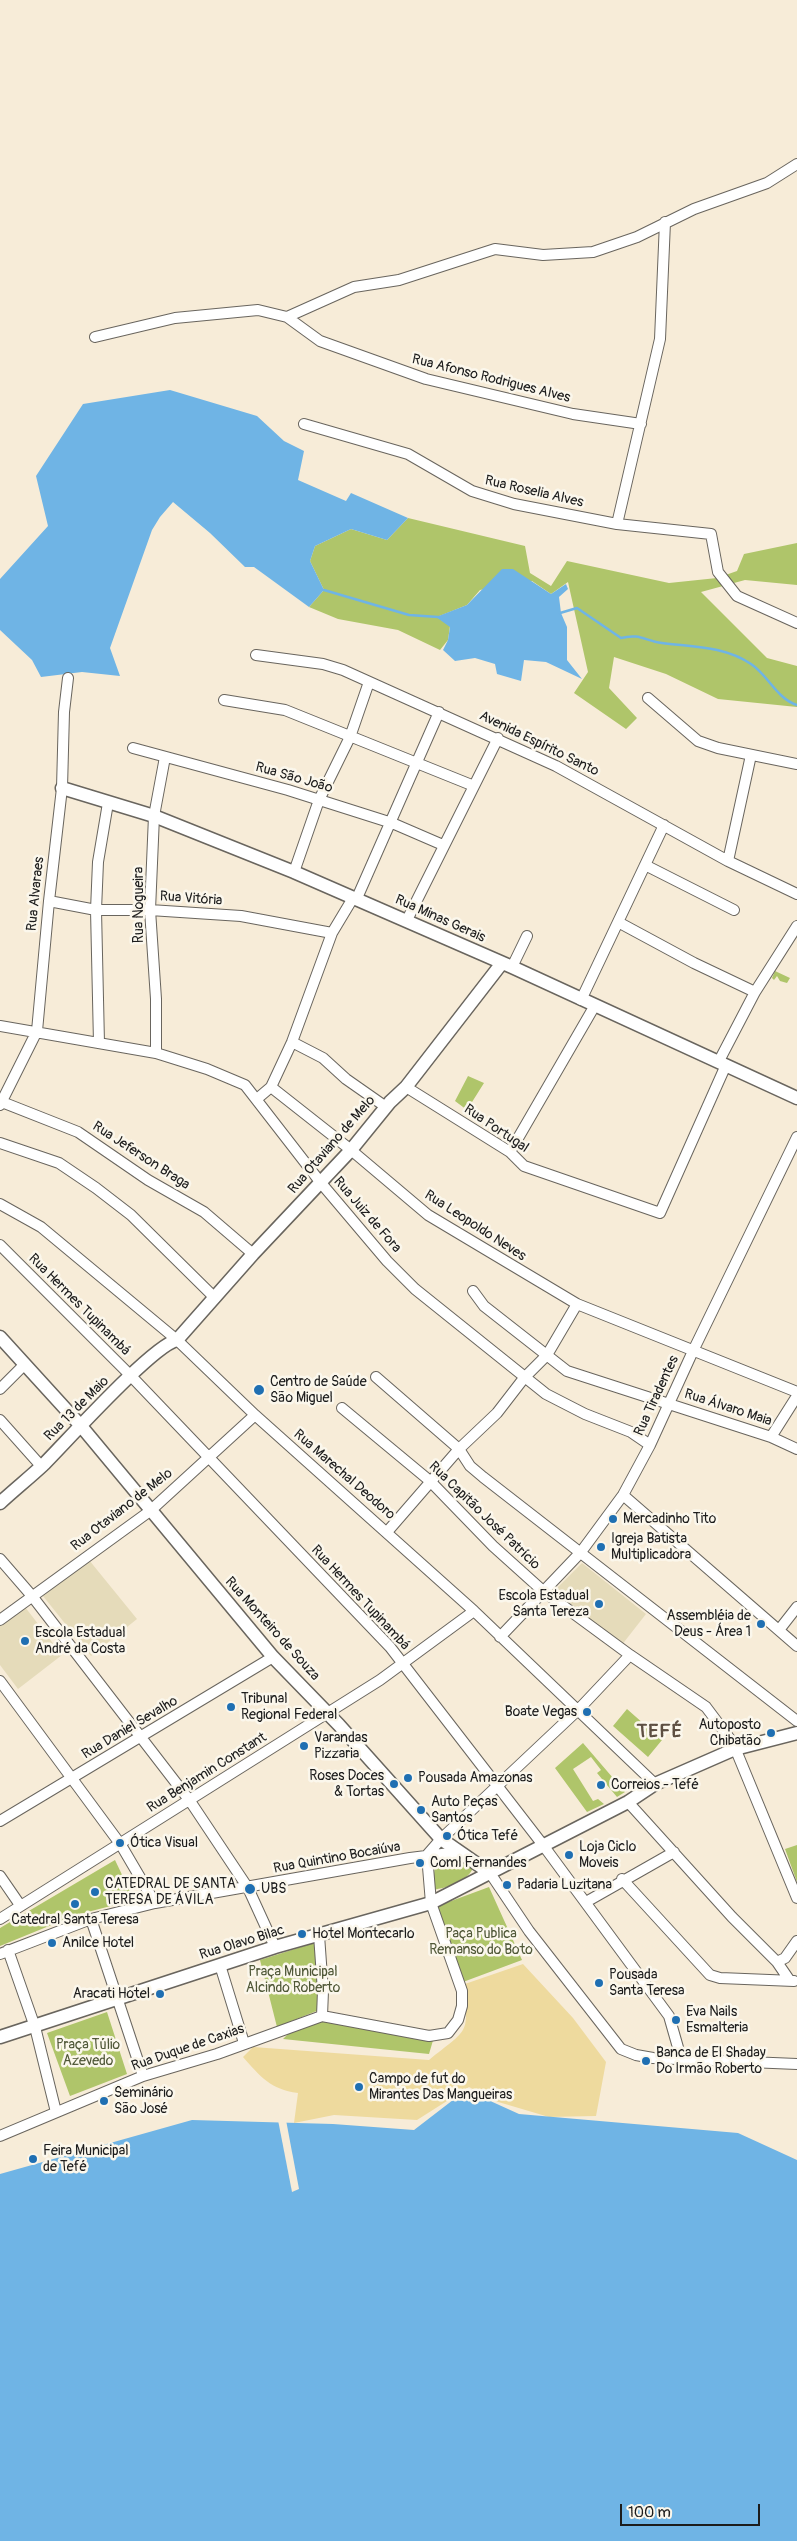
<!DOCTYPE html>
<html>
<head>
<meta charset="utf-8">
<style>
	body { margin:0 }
	#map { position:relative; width:797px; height:2541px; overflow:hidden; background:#f7ecd8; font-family:Pangolin,sans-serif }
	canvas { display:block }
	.scale { position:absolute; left:620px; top:2504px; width:140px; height:22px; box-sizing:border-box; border:2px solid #1c1c1c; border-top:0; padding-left:6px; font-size:15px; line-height:18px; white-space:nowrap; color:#1c1c1c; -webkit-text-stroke:4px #fbf7ec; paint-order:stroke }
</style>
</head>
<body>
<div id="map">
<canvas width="797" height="2541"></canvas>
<div class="scale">100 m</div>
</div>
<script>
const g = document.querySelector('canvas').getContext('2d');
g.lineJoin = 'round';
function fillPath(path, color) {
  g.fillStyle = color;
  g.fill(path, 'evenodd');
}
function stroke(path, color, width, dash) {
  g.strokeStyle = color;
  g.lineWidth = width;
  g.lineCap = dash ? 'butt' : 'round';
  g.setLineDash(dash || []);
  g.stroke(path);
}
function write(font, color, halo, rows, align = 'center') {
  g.font = font + ' Pangolin,sans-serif';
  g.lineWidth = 5;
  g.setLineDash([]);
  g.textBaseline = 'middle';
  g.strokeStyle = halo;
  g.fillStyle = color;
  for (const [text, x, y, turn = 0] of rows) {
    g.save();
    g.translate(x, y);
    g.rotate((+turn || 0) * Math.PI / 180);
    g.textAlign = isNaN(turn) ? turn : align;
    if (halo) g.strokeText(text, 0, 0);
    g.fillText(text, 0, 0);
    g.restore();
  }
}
const built = new Path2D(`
	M89 1560 137 1619 91 1656 43 1596Z
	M582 1563 646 1614 621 1646 552 1593Z
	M25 1607 62 1655 18 1689 0 1665V1626Z`);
const green = new Path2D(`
	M408 518 525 546 530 573 551 586 567 561 669 583 717 578 737 571 744 554 797 543V585L745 580 701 592 767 658 797 666V707L718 699 666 674 614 657 609 688 637 718 626 729 574 693 588 672 568 582 551 594 532 581 480 590 467 605 437 617 450 626 448 640 440 650 398 630 338 619 309 607 324 590 310 561 315 546 351 529 387 540Z
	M775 971 790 978 787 983 780 981 777 976 774 980 772 978Z
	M468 1076 484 1083 467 1110 455 1101Z
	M627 1709 662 1740 648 1757 613 1726Z
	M583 1743 625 1792 617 1797 597 1773 601 1770 591 1757 573 1769 593 1801 598 1799 604 1804 587 1812 555 1768Z
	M797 1845V1882L785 1849Z
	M440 1858 460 1859 473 1868C466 1883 448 1887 433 1890L435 1862Z
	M115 1860 134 1900 76 1915 0 1946V1928Z
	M489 1887 522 1960 463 1982 435 1907Z
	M317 1942 319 2010 277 2027 260 1960Z
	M107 2012 127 2074 70 2096 47 2033Z
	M323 2020 434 2037 429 2054 283 2039 292 2030Z`);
const sand = new Path2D(`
	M523 1964 573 2018 606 2062 596 2116 549 2117 495 2101 469 2087 417 2120 334 2115 294 2123 298 2093C270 2089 261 2077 243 2057L253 2047 429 2060C467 2029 471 2035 462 1985Z`);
const water = new Path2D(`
	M170 390 257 416 284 441 304 451 298 480 346 501 351 493 408 518 387 540 351 529 315 546 310 561 324 590 309 607 254 567H245L210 533 173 502 160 517 152 530 110 648 120 676 82 672 41 677 32 660 0 630V579L48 526 36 476 83 404Z
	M502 569H513L551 594 566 584 568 589 559 597 561 613 567 627V660L582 679 546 662 524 660 521 681 497 674 495 664 475 658 455 661 443 650 448 640 450 627 436 617 467 605Z
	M466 2090 519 2114 738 2133 797 2160V2541H0V2174L192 2120 333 2124 414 2130Z`);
const pier = new Path2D(`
	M278 2120H286L299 2189 292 2192Z`);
const stream = new Path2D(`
	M324 590 409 615 438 617
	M560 613 577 608 621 638C640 633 645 641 662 643 693 647 724 646 751 664 768 675 777 699 797 705`);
const minor = new Path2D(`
	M287 317 320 341 426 379 573 414 641 424
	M95 337 175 318 258 310 287 317 354 287 399 280 495 249 543 255 593 252 637 237 694 209 767 183 797 164
	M304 424 408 454 472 491 514 504 617 524 711 534 718 572 737 596 797 623
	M617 524 660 339 665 222
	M256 655 323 664 343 670 556 766 728 861 797 894
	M648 698 698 741 718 748 797 764
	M224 700 285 710 474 786
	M133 748 288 790 392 823 443 845
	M728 861 751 755
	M645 865 734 910
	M294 872 319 800 350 737 369 682
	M357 898 439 712
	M49 901 96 910H150L241 916 332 933
	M407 920 498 738
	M618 922 694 963 755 992
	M512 967 527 936
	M581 1000 664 825
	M0 1026 156 1053 207 1069 245 1085 321 1183 387 1261 415 1289 546 1394 585 1414 631 1432 650 1445
	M292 1042 323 1058 346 1079 386 1107
	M99 1043 96 910 98 862 108 803
	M156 1053V999L150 910 154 816 165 757
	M719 1061 755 992 797 926
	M271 1087 351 1150 428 1215 577 1304 797 1392
	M406 1087 510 1152 524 1166 660 1213 726 1065
	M258 1098 271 1087 292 1042 332 933 353 898
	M2 1102 78 1132 148 1180 204 1212 253 1254
	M0 1105 37 1031 49 901 62 788 64 712 68 678
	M0 1143 59 1163 96 1188 131 1215 215 1298
	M510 1152 594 1007
	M0 1204 41 1227 177 1340 255 1415 474 1611 655 1784
	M0 1245 131 1376 390 1647 543 1845 669 2016 681 2058
	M473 1291 484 1306 567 1371 771 1437 797 1449
	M376 1377 459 1449 470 1466 483 1477 797 1721
	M0 1389 24 1365
	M342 1408 430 1481 493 1546 543 1591 630 1655 706 1707 733 1743 797 1898
	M0 1420 41 1466
	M771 1437 797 1396
	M623 1495 797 1646
	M387 1532 459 1449 497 1413 524 1378 547 1355 577 1304
	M0 1559 32 1596 190 1801 248 1888 275 1947
	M0 1620 150 1511 255 1415
	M779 1630 797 1607
	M500 1637 581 1552 623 1495 650 1445 693 1351 797 1137
	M0 1681 121 1845 155 1903
	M628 1802 732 1917 777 1962 790 1981
	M0 1821 273 1657
	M427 1855 441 1839 579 1709 630 1655
	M490 1873 529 1931 621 2049 636 2055 653 2058 797 2064
	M0 1876 20 1905
	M622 1879 710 1975 720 1978 794 1981
	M586 1902 674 1852
	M0 1919 380 1680 474 1611
	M91 1919 143 2076
	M319 1935 323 1991 322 2016
	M8 1950 35 2027 56 2112
	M0 1954 91 1919 155 1903 410 1858 458 1852
	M777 1962 785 1958 797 1941
	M220 1965 244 2043
	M0 2136 143 2076 217 2054 322 2016 429 2036 448 2033 458 2020 462 2006V1991L431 1903 427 1855`);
const tertiary = new Path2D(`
	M62 788 154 816 294 872 512 967 797 1098
	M0 1337 81 1426 273 1657 339 1725 441 1839 490 1873
	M0 1503C14 1490 29 1478 43 1465 67 1441 152 1346 177 1340L253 1254 351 1150 390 1102 406 1087 502 963
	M0 2037 275 1947 431 1903 628 1802 655 1784 735 1749 797 1733`);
const markers = [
	[259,1390,6,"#1f6fb2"],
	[613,1519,5,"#1f6fb2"],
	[601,1547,5,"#1f6fb2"],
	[599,1604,5,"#1f6fb2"],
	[761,1624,5,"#1f6fb2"],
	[25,1641,5,"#1f6fb2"],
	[231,1707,5,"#1f6fb2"],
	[587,1712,5,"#1f6fb2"],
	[771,1733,5,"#1f6fb2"],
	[304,1746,5,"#1f6fb2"],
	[408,1778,5,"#1f6fb2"],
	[394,1784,5,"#1f6fb2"],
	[601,1785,5,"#1f6fb2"],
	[421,1810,5,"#1f6fb2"],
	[447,1836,5,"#1f6fb2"],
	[120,1843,5,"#1f6fb2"],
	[569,1855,5,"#1f6fb2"],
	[420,1863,5,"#1f6fb2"],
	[507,1885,5,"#1f6fb2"],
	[250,1889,6,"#1f6fb2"],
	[95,1892,5,"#1f6fb2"],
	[75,1904,5,"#1f6fb2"],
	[302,1934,5,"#1f6fb2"],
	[52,1943,5,"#1f6fb2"],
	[599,1983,5,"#1f6fb2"],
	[160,1994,5,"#1f6fb2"],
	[676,2020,5,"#1f6fb2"],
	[646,2061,5,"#1f6fb2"],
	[359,2087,5,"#1f6fb2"],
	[104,2101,5,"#1f6fb2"],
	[33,2159,5,"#1f6fb2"]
];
const streetNames = [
	["Rua Afonso Rodrigues Alves",491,379,14],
	["Rua Roselia Alves",534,492,13],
	["Avenida Espírito Santo",539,744,26],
	["Rua São João",294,778,16],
	["Rua Alvaraes",36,894,-84],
	["Rua Vitória",191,899,4],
	["Rua Nogueira",139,905,-90],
	["Rua Minas Gerais",440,919,24],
	["Rua Portugal",496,1129,34],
	["Rua Otaviano de Melo",332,1145,-49],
	["Rua Jeferson Braga",141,1156,33],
	["Rua Juiz de Fora",367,1215,49],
	["Rua Leopoldo Neves",475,1226,33],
	["Rua Hermes Tupinambá",79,1305,45],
	["Rua Tiradentes",657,1396,-65],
	["Rua Álvaro Maia",728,1408,18],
	["Rua 13 de Maio",77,1409,-45],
	["Rua Marechal Deodoro",344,1475,41],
	["Rua Otaviano de Melo",122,1510,-38],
	["Rua Capitão José Patrício",484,1516,44],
	["Rua Hermes Tupinambá",360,1598,47],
	["Rua Monteiro de Souza",272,1629,48],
	["Rua Daniel Sevalho",130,1728,-31],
	["Rua Benjamin Constant",207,1773,-32],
	["Rua Quintino Bocaiúva",337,1858,-10],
	["Rua Olavo Bilac",242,1943,-17],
	["Rua Duque de Caxias",188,2048,-19]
];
const poiNames = [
	["Centro de Saúde",270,1382],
	["São Miguel",270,1398],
	["Mercadinho Tito",623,1519],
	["Igreja Batista",611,1539],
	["Multiplicadora",611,1555],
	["Escola Estadual",589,1596,"right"],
	["Santa Tereza",589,1612,"right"],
	["Assembléia de",751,1616,"right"],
	["Deus - Área 1",751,1632,"right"],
	["Escola Estadual",35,1633],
	["André da Costa",35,1649],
	["Tribunal",241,1699],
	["Regional Federal",241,1715],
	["Boate Vegas",577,1712,"right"],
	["Autoposto",761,1725,"right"],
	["Chibatão",761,1741,"right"],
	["Varandas",314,1738],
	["Pizzaria",314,1754],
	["Roses Doces",384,1776,"right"],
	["& Tortas",384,1792,"right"],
	["Pousada Amazonas",418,1778],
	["Correios - Tefé",611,1785],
	["Auto Peças",431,1802],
	["Santos",431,1818],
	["Ótica Tefé",457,1836],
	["Ótica Visual",130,1843],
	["Loja Ciclo",579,1847],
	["Moveis",579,1863],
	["Coml Fernandes",430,1863],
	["CATEDRAL DE SANTA",105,1884],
	["TERESA DE ÁVILA",105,1900],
	["Padaria Luzitana",517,1885],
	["UBS",261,1889],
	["Catedral Santa Teresa",75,1920,"center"],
	["Hotel Montecarlo",312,1934],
	["Anilce Hotel",62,1943],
	["Pousada",609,1975],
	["Santa Teresa",609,1991],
	["Aracati Hotel",150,1994,"right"],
	["Eva Nails",686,2012],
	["Esmalteria",686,2028],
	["Banca de El Shaday",656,2053],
	["Do Irmão Roberto",656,2069],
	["Campo de fut do",369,2079],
	["Mirantes Das Mangueiras",369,2095],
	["Seminário",114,2093],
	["São José",114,2109],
	["Feira Municipal",43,2151],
	["de Tefé",43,2167]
];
const parkNames = [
	["Paça Publica",481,1934],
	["Remanso do Boto",481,1950],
	["Praça Municipal",293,1972],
	["Alcindo Roberto",293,1988],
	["Praça Túlio",88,2045],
	["Azevedo",88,2061]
];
const districtNames = [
	["TEFÉ",660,1732]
];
fillPath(built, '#e5dbba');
fillPath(green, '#afc56a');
fillPath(sand, '#eeda9e');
fillPath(water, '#6fb4e5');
fillPath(pier, '#f7ecd8');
stroke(stream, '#6fb4e5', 2.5);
stroke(minor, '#69655e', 12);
stroke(tertiary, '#69655e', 15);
stroke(minor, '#fff', 10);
stroke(tertiary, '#fff', 12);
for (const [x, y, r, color] of markers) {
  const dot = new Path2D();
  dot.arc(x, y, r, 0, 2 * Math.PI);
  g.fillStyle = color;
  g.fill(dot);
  stroke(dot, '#fbf7ec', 2);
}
write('14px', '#1c1c1c', '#fbf7ec', streetNames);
write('14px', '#1c1c1c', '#fbf7ec', poiNames, 'left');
write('14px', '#4f5737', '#fbf7ec', parkNames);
g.letterSpacing = '1px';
write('bold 19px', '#5d4f42', '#fbf7ec', districtNames);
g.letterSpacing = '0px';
</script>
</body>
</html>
